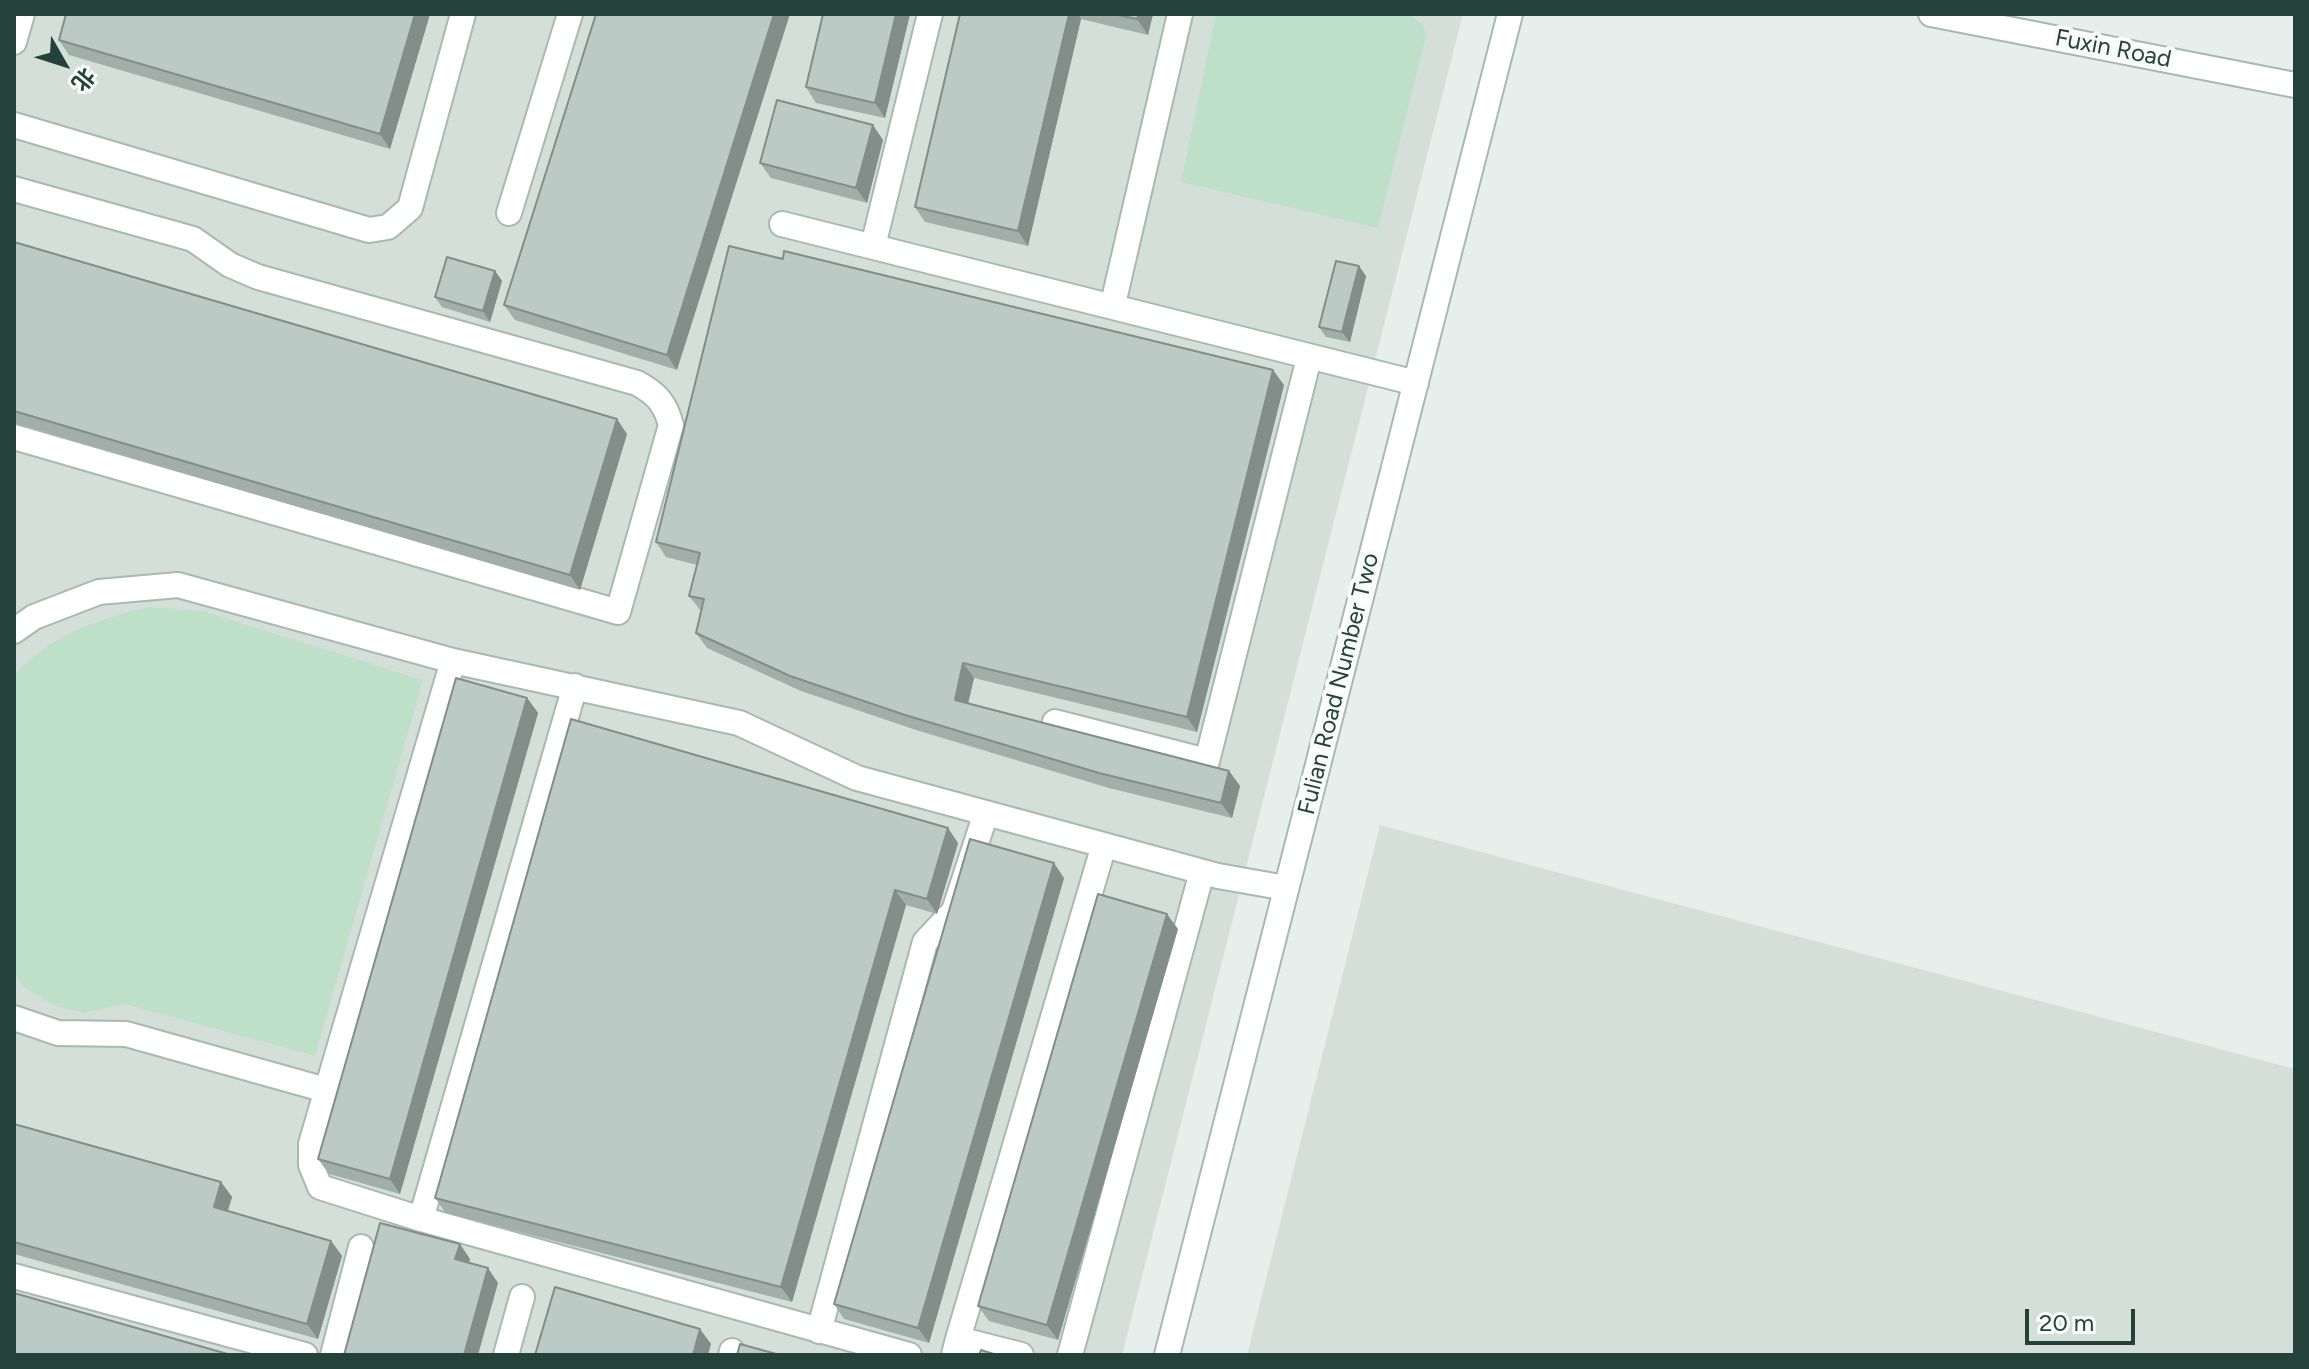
<!DOCTYPE html>
<html>
<head>
<meta charset="utf-8">
<style>
	body { margin:0 }
	#map { position:relative; width:2309px; height:1369px; overflow:hidden; background:#e6efeb; font-family:Figtree,"Noto Sans SC",sans-serif }
	canvas { display:block }
	.frame { position:absolute; inset:0; border:16px solid #24423a; pointer-events:none }
	.north { position:absolute; left:24px; top:24px; width:80px; height:80px; -webkit-text-stroke:6px #f7fbf9; paint-order:stroke; rotate:129deg; font-size:22px; font-weight:700; line-height:32px; text-align:center; color:#24423a }
	.north::after { content:''; display:block; margin:auto; width:28px; height:36px; background:#24423a; clip-path:polygon(50% 0,100% 100%,50% 72%,0 100%) }
	.scale { position:absolute; left:2025px; top:1309px; width:110px; height:36px; box-sizing:border-box; border:4px solid #24423a; border-top:0; padding-left:10px; font-size:24px; line-height:28px; white-space:nowrap; color:#24423a; -webkit-text-stroke:6px #f7fbf9; paint-order:stroke }
</style>
</head>
<body>
<div id="map">
<canvas width="2309" height="1369"></canvas>
<div class="frame"></div>
<div class="north">北</div>
<div class="scale">20 m</div>
</div>
<script>
const g = document.querySelector('canvas').getContext('2d');
g.lineJoin = 'round';
function fillPath(path, color) {
  g.fillStyle = color;
  g.fill(path, 'evenodd');
}
function stroke(path, color, width, dash) {
  g.strokeStyle = color;
  g.lineWidth = width;
  g.lineCap = dash ? 'butt' : 'round';
  g.setLineDash(dash || []);
  g.stroke(path);
}
function write(font, color, halo, rows, align = 'center') {
  g.font = font + ' Figtree,sans-serif';
  g.lineWidth = 8;
  g.setLineDash([]);
  g.textBaseline = 'middle';
  g.strokeStyle = halo;
  g.fillStyle = color;
  for (const [text, x, y, turn = 0] of rows) {
    g.save();
    g.translate(x, y);
    g.rotate((+turn || 0) * Math.PI / 180);
    g.textAlign = isNaN(turn) ? turn : align;
    if (halo) g.strokeText(text, 0, 0);
    g.fillText(text, 0, 0);
    g.restore();
  }
}
const built = new Path2D(`
	M14 14H1463L1122 1355H14Z
	M1380 825 2295 1069V1355H1247Z`);
const green = new Path2D(`
	M1216 14H1409L1423 25 1426 36 1378 228 1181 182Z
	M148 607 203 611 423 680 315 1056 125 1004 84 1013 55 1006 24 987 14 974V676C55 632 91 622 148 607Z`);
const minor = new Path2D(`
	M1931 14 2295 85
	M14 42 22 14
	M14 125 369 230 388 227 410 208 463 14
	M14 189 193 239 230 265 258 277 637 383C657 394 665 403 671 425L618 612 14 437
	M509 213 570 14
	M782 224 1416 383
	M873 246 930 14
	M1113 304 1180 14
	M14 631 34 617 99 592 178 585 453 661 739 723 857 778 1218 876 1286 888
	M453 661 311 1144V1165L320 1187 421 1219 909 1355
	M1055 722 1207 761 1309 358
	M14 1018 58 1033 126 1034 326 1090
	M421 1219 575 686
	M14 1276 305 1355
	M819 1331 925 942 954 911 986 813
	M958 1339 1104 845
	M333 1355 361 1247
	M506 1355 522 1297
	M731 1355 732 1351
	M954 1355 958 1339 1021 1355
	M1070 1355 1202 872
	M1167 1355 1510 14`);
const wall = new Path2D(`
	M66 14H430L390 149 69 55 59 40Z
	M596 14 677 370 515 320 504 305Z
	M823 14H910L885 118 816 103 806 87Z
	M960 14H1153L1148 35 1081 19 1028 246 925 222 915 207Z
	M883 140 867 203 771 178 760 163Z
	M14 242 627 434 580 590 14 423Z
	M495 271 502 281 490 322 442 307 435 297Z
	M1366 276 1350 342 1326 337 1319 327Z
	M1284 385 1197 732 974 678 968 704 1229 771 1240 786 1232 818 1109 788 916 730 801 691 707 648 696 633 701 611 689 596 697 565 666 557 656 542Z
	M527 698 538 713 400 1194 329 1174 318 1159Z
	M958 843 937 914 906 905 792 1302 446 1213 435 1198Z
	M1064 878 929 1343 844 1319 834 1304Z
	M1178 929 1058 1340 989 1321 978 1306Z
	M14 1124 221 1182 232 1197 228 1211 331 1241 342 1256 318 1339 14 1254Z`);
const shadedWall = new Path2D(`
	M415 14H430L390 149 380 134Z
	M774 14H790L677 370 667 355Z
	M896 14H910L885 118 875 103Z
	M1069 14H1078L1081 19 1028 246 1018 231Z
	M1139 14H1153L1148 35 1137 19Z
	M873 125 883 140 867 203 856 188Z
	M1359 266 1366 276 1350 342 1342 332Z
	M495 271 502 281 490 322 483 311Z
	M1273 370 1284 385 1197 732 1187 717Z
	M617 419 627 434 580 590 570 575Z
	M963 663 974 678 965 716 955 700Z
	M527 698 538 713 400 1194 390 1179Z
	M1229 771 1240 786 1232 818 1221 803Z
	M948 828 958 843 937 914 927 899Z
	M1054 863 1064 878 929 1343 918 1328Z
	M895 890 906 905 792 1302 781 1287Z
	M1167 914 1178 929 1058 1340 1047 1325Z
	M221 1182 232 1197 224 1222 214 1207Z
	M331 1241 342 1256 318 1339 307 1324Z
	M460 1244 470 1259 466 1274 455 1259Z
	M488 1268 498 1283 478 1355H464Z
	M700 1329 711 1344 708 1355H693Z`);
const building = new Path2D(`
	M66 14H415L380 134 59 40Z
	M596 14H774L667 355 504 305Z
	M823 14H896L875 103 806 87Z
	M960 14H1069L1018 231 915 207Z
	M1114 14H1139L1137 19Z
	M777 100 873 125 856 188 760 163Z
	M14 242 617 419 570 575 14 411Z
	M729 246 783 259 784 251 1273 370 1187 717 963 663 955 700 1229 771 1221 803 1099 773 905 715 790 676 696 633 704 599 689 596 700 553 656 542Z
	M447 257 495 271 483 311 435 297Z
	M1336 261 1359 266 1342 332 1319 327Z
	M456 678 527 698 390 1179 318 1159Z
	M571 719 948 828 927 899 895 890 781 1287 435 1198Z
	M970 839 1054 863 918 1328 834 1304Z
	M1098 894 1167 914 1047 1325 978 1306Z
	M14 1124 221 1182 214 1207 331 1241 307 1324 14 1242Z
	M380 1223 460 1244 455 1259 488 1268 464 1355H344Z
	M555 1287 700 1329 693 1355H535Z
	M14 1293 231 1355H14Z
	M740 1344 780 1355H737Z
	M981 1350 997 1355H979Z`);
const streetNames = [
	["Fuxin Road",2113,49,11],
	["Fulian Road Number Two",1339,684,-76]
];
fillPath(built, '#d4dfda');
fillPath(green, '#bfe0c8');
stroke(minor, '#a8b8b2', 28);
stroke(minor, '#fff', 24);
fillPath(wall, '#a1aea9');
fillPath(shadedWall, '#838d89');
fillPath(building, '#bbcac4');
stroke(building, '#838d89', 2);
write('24px', '#24423a', '#f7fbf9', streetNames);
</script>
</body>
</html>
